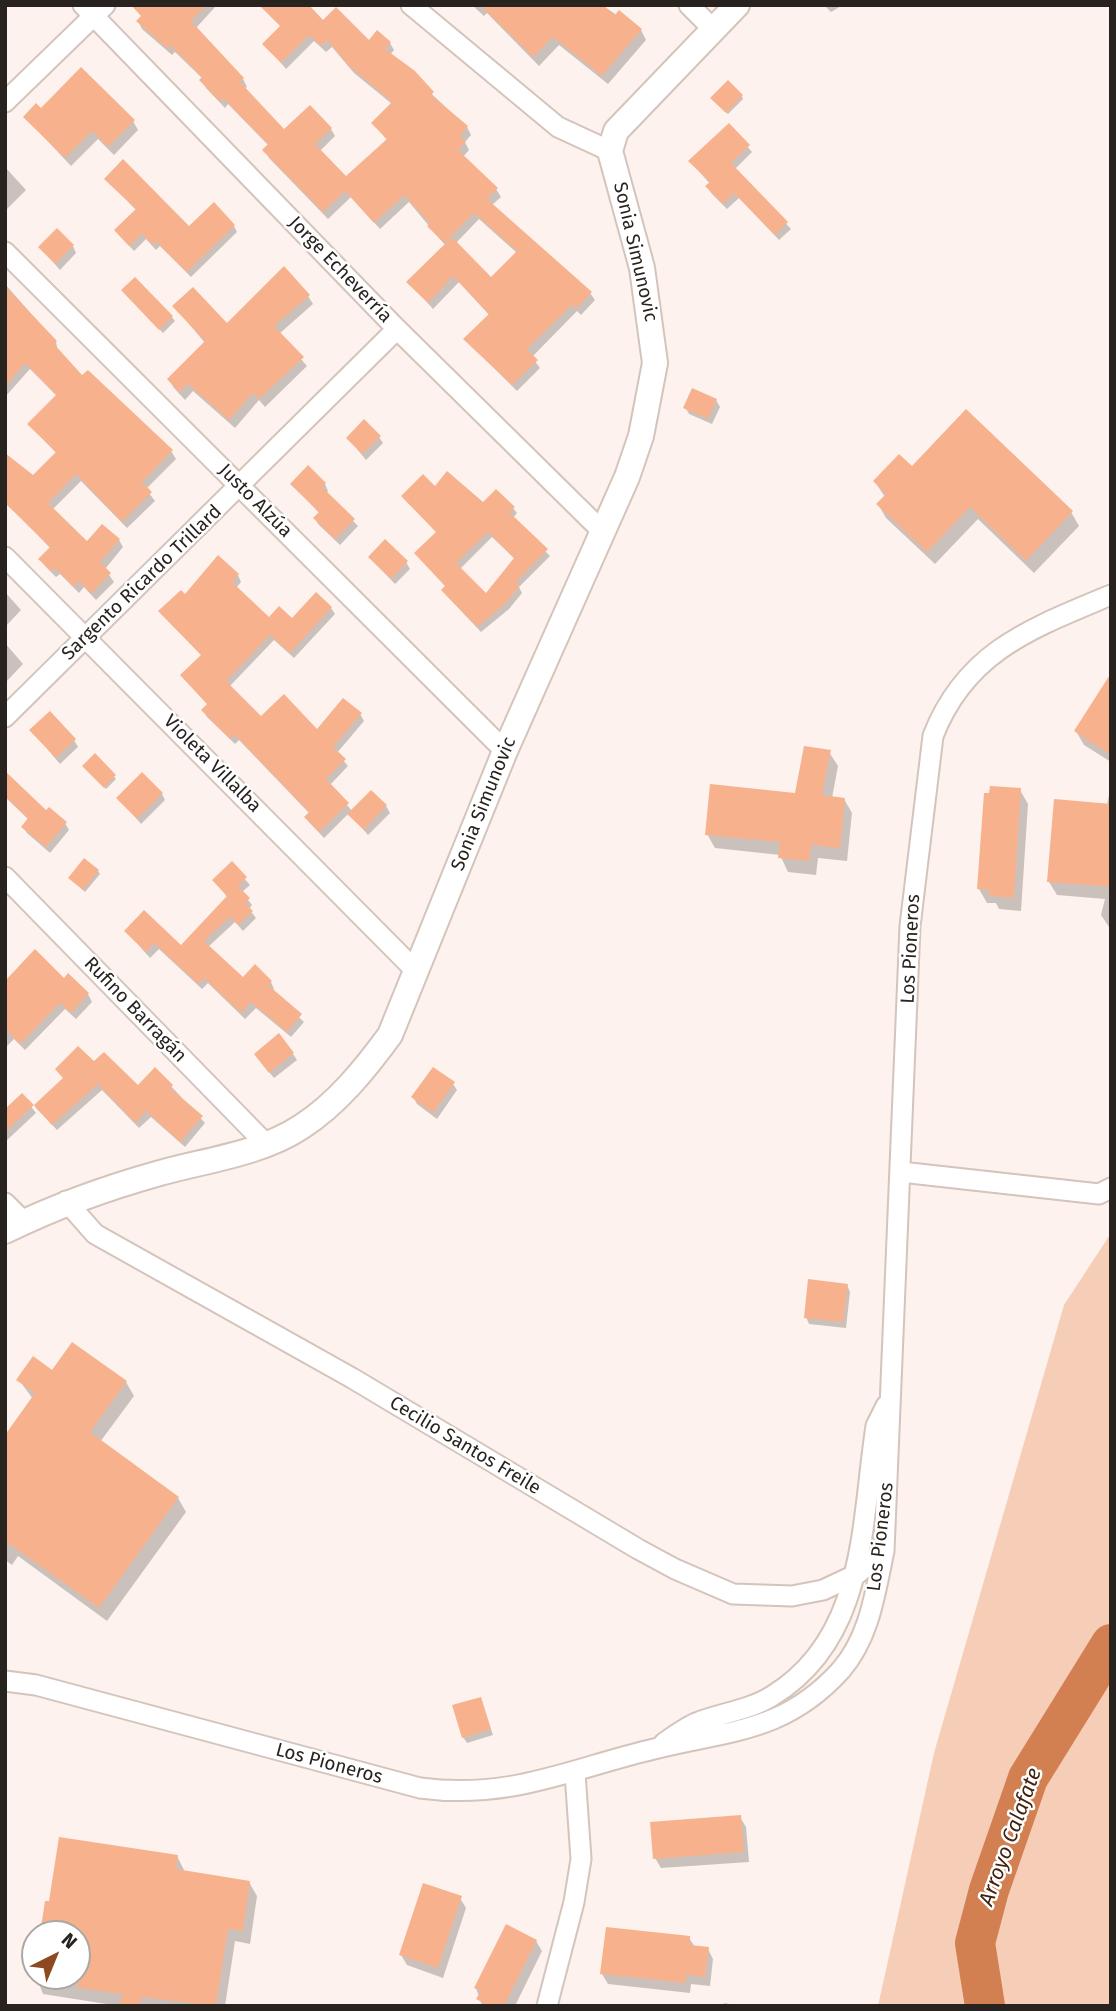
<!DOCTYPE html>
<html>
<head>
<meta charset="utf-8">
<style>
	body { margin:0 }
	#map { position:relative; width:1116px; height:2011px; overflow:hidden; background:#fdf2ed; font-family:"Fira Sans",sans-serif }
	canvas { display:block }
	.frame { position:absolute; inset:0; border:7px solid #292320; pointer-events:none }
	.north { position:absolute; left:21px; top:1920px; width:70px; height:70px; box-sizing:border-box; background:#fff; border:2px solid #a9a7a6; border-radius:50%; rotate:43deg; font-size:19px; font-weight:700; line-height:28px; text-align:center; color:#292320 }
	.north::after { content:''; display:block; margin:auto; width:24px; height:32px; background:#8e4920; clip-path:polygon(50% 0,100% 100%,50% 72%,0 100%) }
</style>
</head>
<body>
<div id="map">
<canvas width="1116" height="2011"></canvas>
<div class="frame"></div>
<div class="north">N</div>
</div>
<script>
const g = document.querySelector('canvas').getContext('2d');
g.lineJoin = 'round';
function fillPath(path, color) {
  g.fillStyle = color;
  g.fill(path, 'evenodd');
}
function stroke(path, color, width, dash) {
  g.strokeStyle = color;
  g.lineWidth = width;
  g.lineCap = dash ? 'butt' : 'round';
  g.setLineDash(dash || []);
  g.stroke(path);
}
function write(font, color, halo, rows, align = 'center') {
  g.font = font + ' "Fira Sans",sans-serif';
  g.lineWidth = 5;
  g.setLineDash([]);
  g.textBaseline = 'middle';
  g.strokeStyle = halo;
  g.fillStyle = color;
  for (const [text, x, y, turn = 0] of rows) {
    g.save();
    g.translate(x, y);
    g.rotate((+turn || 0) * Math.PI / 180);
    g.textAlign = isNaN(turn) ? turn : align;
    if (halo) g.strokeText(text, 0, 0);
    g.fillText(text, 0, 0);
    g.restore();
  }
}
const green = new Path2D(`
	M1111 1233V2006H878L934 1753 1064 1305Z`);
const shadow = new Path2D(`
	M136 5H217L196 28 243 79 247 87 244 89 284 131 331 129 335 136 320 151 346 178 387 140 373 123 392 104 354 73 332 47 326 52 314 41 286 69 265 44 323 22 369 43H390L394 50 390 55 467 127 471 135 465 142 469 150 463 157 496 189 501 197 492 205 590 293 595 300 581 315 577 311 532 357 540 368 517 391 466 340 490 316 459 282 433 309 409 282 445 245 409 202 380 229 351 197 328 219 269 158 265 150 269 146 228 104 225 108 206 88 203 79 175 52 172 55 142 29 138 21 142 18ZM479 219 517 253 491 280 456 243Z
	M472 5H601L641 30 646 40 608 84 559 45 539 66 487 13 484 16Z
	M824 5H843L831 12Z
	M742 96 743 99 728 114 714 101Z
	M41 110 133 121 138 130 114 155 98 139 71 166 25 117Z
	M729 125 752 152 735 169 791 229 779 240 739 198 727 209 711 193 708 187 710 184 691 162Z
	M5 167 26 190 5 211Z
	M106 179 189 228 234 226 237 232 191 277 160 246 156 250 146 239 134 251 120 236 137 211Z
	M73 246 76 253 60 270 40 247Z
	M5 284 56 342 58 351 82 378 171 451 176 459 146 489 155 501 127 528 81 481 52 510 87 544 119 540 123 547 105 569 114 582 96 600 84 587 79 593 60 574 56 577 45 566 41 559 51 549 7 503 57 454 29 424 57 396 30 369 5 397Z
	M126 295 172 317 175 321 163 333Z
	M308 296 313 304 279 334 307 366 265 407 259 400 235 428 193 391 185 400 174 388 169 380 205 343 175 307 227 325Z
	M716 400 720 407 712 424 689 414 685 407Z
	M379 437 383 443 366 460 348 438Z
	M308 468 325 484 328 491 326 493 358 526 340 545 319 525 315 519 320 514 292 484Z
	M912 469 1071 512 1079 526 1034 573 978 519 935 564 886 518 878 504 885 497 875 482Z
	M403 496 513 508 517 513 513 518 550 556 519 587 522 593 509 609 481 632 447 596 443 590 446 587 416 553 437 533ZM492 537 515 559 486 596 460 569Z
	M370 558 406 562 410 569 395 584Z
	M238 575 241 582 236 588 269 620 292 621 331 608 335 614 294 658 274 640 229 687 261 719 318 731 360 714 364 721 337 753 348 766 330 785 352 811 371 792 386 806 390 813 368 835 349 813 324 838 310 823 306 817 310 814 239 740 235 744 207 717 203 710 208 705 182 676 202 656 161 611 185 596Z
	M5 592 21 610 5 627Z
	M5 643 23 664 5 683Z
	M1111 676V762L1084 745 1076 731Z
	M32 731 74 740 78 747 60 764Z
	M829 752 838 766 832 798 844 799 852 813 847 861 818 858 816 875 788 872 780 855 715 848 707 834 796 794Z
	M95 756 116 779 106 789 86 769Z
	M5 773 46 813 65 823 69 830 50 853 27 833 23 827 29 820 5 797Z
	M1111 784V930L1101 915 1105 899 1057 895 1049 882 1107 805Z
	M1020 790 1028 804 1021 911 999 909 996 903H987L979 889Z
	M162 794 165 800 141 824 119 798Z
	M232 864 250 885 242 892 252 905 249 909 256 918 243 931 235 922 208 947 243 979 271 982 274 989 272 991 304 1022 291 1037 256 1008 245 1019 208 983 202 989 159 949 150 958 126 931 181 947 228 898 214 880Z
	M98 871 100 874 85 892 70 878Z
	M64 980 88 994 92 1002 76 1019 65 1009 25 1050 14 1039 5 1048V983Z
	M293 1054 297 1060 274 1078 260 1061Z
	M94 1064 138 1087 171 1086 205 1123 185 1147 151 1117 139 1128 102 1090 57 1130 35 1107 64 1079 57 1070Z
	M453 1084 457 1090 437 1119 417 1104 413 1097Z
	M22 1095 36 1113 5 1142V1111Z
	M847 1285 850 1292 846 1328 809 1324 806 1317Z
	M52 1372 126 1382 134 1396 100 1442 178 1498 186 1512 107 1621 18 1556 12 1565 5 1560V1438L33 1399 19 1380Z
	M480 1699 493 1735 467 1743 463 1737Z
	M740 1817 746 1827 749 1862 661 1868 655 1858Z
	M177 1856 185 1872 249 1882 257 1896 250 1944 235 1941 225 2006H119L43 1994 36 1976H77V1934H43Z
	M460 1898 466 1908 443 1978 407 1965 401 1955Z
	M689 1938 695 1947 708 1949 713 1959 710 1986 691 1984 690 1993 608 1984 602 1974Z
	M536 1941 542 1951 515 2006H482L476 1988Z
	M724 2003 741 2006H723Z`);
const river = new Path2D(`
	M985 2006 975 1943 989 1890 1028 1778 1111 1644`);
const building = new Path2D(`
	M131 5H207L191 21 244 78 240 82 284 129 310 105 332 128 315 144 346 176 387 139 371 123 392 102 348 65 327 40 321 46 309 35 281 63 262 44 280 26 259 5H309L323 20 336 7 369 40 377 30 391 42 385 49 415 71 434 92 431 95 468 126 460 136 466 141 458 150 498 188 487 199 592 292 576 309 572 305 527 349 538 360 512 385 463 339 489 314 453 276 428 303 406 282 452 237 491 277 517 251 474 213 444 243 427 226 430 224 404 195 374 223 345 191 323 212 262 150 268 144 223 98 220 102 199 80 202 77 170 45 167 48 136 21 141 16Z
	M480 5H603L615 15 619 10 642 29 602 76 553 37 533 57Z
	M81 67 135 120 108 147 92 131 65 158 23 117 36 103 41 108Z
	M728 80 743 95 726 113 710 98Z
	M729 123 750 145 731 163 788 222 775 235 734 193 723 204 705 186 710 182 688 161Z
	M123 159 189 226 214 202 235 225 187 272 155 241 152 245 142 234 129 246 114 230 136 209 104 179Z
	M57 228 74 245 55 264 38 247Z
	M284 266 310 295 274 326 304 357 259 399 253 393 229 420 188 384 179 392 167 379 205 341 172 306 193 287 227 323Z
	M135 277 173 316 159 330 121 290Z
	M5 286 57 341 54 344 82 375 88 370 173 450 142 482 152 492 122 522 76 474 48 503 87 541 102 524 120 539 100 562 111 573 91 594 79 581 74 587 55 568 51 571 38 559 50 547 5 503V453L33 475 56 452 27 424 56 395 25 363 5 386Z
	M692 388 717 399 708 419 683 408Z
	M966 409 1073 511 1026 561 970 507 927 552 876 504 886 494 873 481 899 454 912 466Z
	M364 419 381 436 362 454 346 438Z
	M308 465 326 483 322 487 355 519 335 539 313 518 319 512 290 484Z
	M447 471 483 502 496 489 515 507 509 512 548 549 516 582 520 585 506 603 477 627 441 590 445 586 414 553 436 532 401 496 423 474 435 486ZM488 532 514 558 486 593 456 563Z
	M385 539 408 561 391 579 368 557Z
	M218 555 239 574 232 582 269 617 279 606 292 618 316 592 332 607 290 653 270 635 226 681 261 716 284 694 317 729 343 698 362 713 333 747 346 759 326 779 349 803 319 832 304 817 309 812 235 735 230 739 201 710 207 704 180 675 201 655 158 611 181 590 185 594Z
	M1111 673V755L1074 731Z
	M50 711 76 739 56 758 29 730Z
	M804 746 831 750 822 795 845 798 840 848 811 845 809 861 778 858 780 842 705 835 710 784 795 793Z
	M95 753 116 775 104 788 82 766Z
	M5 771 46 810 49 807 67 822 46 847 21 827 28 818 5 796Z
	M142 772 163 793 137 819 116 798Z
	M990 786 1021 788 1014 898 989 896 990 890 977 889 984 793H989Z
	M371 790 387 805 364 830 347 814Z
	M1054 799 1111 804V887L1047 882Z
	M84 858 99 870 83 890 68 878Z
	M232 861 247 877 238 886 250 898 245 903 253 911 238 925 230 917 204 941 243 977 255 964 272 981 268 985 302 1014 287 1032 251 1002 241 1013 204 978 198 984 154 943 146 952 124 931 144 910 181 945 227 896 212 880Z
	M35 949 64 978 68 973 89 993 71 1013 60 1003 20 1044 5 1029V981Z
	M279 1033 294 1053 269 1073 254 1054Z
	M78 1046 94 1061 104 1052 138 1085 155 1067 173 1085 170 1088 203 1116 180 1142 146 1111 135 1123 98 1084 52 1125 34 1105 63 1078 55 1069Z
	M433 1067 455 1082 433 1113 411 1097Z
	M22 1093 34 1105 5 1132V1109Z
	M808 1279 848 1284 843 1322 804 1318Z
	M72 1342 127 1381 90 1432 179 1497 99 1608 5 1541V1435L35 1393 16 1380 33 1356 52 1370Z
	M481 1697 491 1729 462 1738 452 1705Z
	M741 1815 744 1852 653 1859 650 1822Z
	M59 1837 178 1855 176 1869 250 1881 243 1931 228 1929 216 2006 141 1997 140 2006H120L122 1994 77 1988V1934H40L45 1901H49Z
	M423 1883 462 1896 438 1968 399 1955Z
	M506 1924 537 1940 504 2006H489L476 1999 481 1991 474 1988Z
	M606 1927 690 1936V1945L709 1947 705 1977 686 1975V1983L600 1974Z`);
const minor = new Path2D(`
	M83 5 397 329 602 531
	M411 5 558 127 610 151
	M689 5 713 29
	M5 102 105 5
	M5 252 505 751
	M5 557 417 972
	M5 717 397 329
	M5 877 265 1143
	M901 1172 1099 1194 1111 1188
	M66 1201 95 1234 352 1378 638 1549 675 1569 733 1594 792 1596 823 1590 857 1574 884 1551
	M5 1203 24 1222
	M5 1681 36 1685 420 1788C511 1800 569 1769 654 1749 729 1730 784 1733 841 1670 870 1636 875 1593 884 1551L910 926 933 736C966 651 1032 628 1111 595
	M664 1743C674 1736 685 1728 696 1723 721 1713 750 1710 772 1696 867 1638 861 1523 876 1426L886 1406
	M547 2006 574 1902 581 1859 575 1773`);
const tertiary = new Path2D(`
	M5 1231C56 1206 106 1188 160 1173 206 1160 260 1154 301 1127 337 1104 365 1069 390 1035L505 751 627 477 641 436 655 363 642 268 610 151 616 131 737 5`);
const streetNames = [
	["Sonia Simunovic",635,252,77],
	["Jorge Echeverría",340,270,46],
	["Justo Alzúa",255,501,45],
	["Sargento Ricardo Trillard",142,583,-44],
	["Violeta Villalba",212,764,45],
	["Sonia Simunovic",484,804,-68],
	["Los Pioneros",911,949,-87],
	["Rufino Barragán",135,1010,46],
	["Cecilio Santos Freile",465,1446,31],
	["Los Pioneros",881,1537,-83],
	["Los Pioneros",329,1764,15]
];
const waterNames = [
	["Arroyo Calafate",1011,1837,-70]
];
fillPath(green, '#f6cdb7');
fillPath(shadow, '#0003');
stroke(river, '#d27f52', 40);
fillPath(building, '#f7b18d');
stroke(minor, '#d4c4bb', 23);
stroke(tertiary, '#d4c4bb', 28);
stroke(minor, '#fff', 19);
stroke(tertiary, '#fff', 24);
write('19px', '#292320', '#fff', streetNames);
write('italic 21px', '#42210d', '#fff', waterNames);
</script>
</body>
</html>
